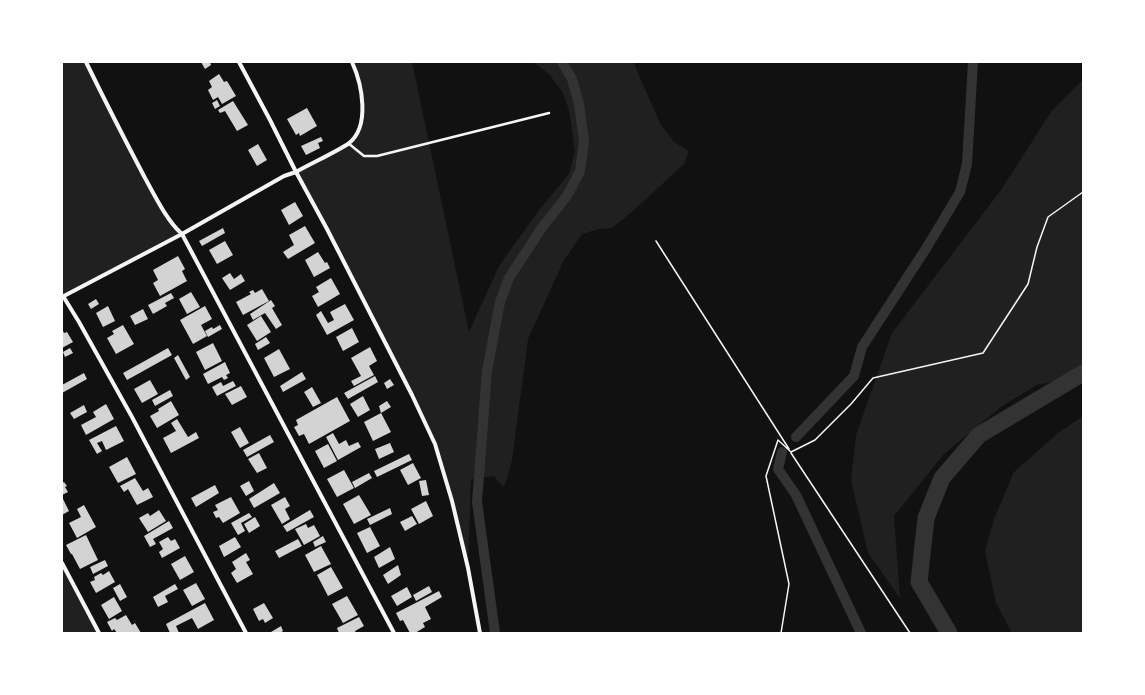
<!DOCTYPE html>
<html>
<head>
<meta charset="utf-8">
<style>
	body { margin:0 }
	#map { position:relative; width:1145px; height:695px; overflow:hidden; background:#111; font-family:Ubuntu,sans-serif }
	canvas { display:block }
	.frame { position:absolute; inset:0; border:63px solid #fff; pointer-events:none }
</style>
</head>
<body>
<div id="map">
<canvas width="1145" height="695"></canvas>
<div class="frame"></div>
</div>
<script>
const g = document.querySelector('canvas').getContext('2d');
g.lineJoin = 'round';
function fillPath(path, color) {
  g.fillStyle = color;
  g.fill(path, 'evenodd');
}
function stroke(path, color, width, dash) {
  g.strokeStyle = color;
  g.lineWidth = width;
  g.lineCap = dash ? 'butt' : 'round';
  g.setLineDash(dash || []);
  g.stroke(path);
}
const green = new Path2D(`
	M62 62H86L157 199 182 234 62 297Z
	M352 62H412L469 332 499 266 539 210 569 174 575 151 569 110 563 93 549 74 533 62H633L661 125 674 142 689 151 684 164 633 211 612 228 599 229 582 234 563 262 528 339 512 460 507 479 503 487 494 476 471 479 468 568 435 444 412 395 296 172 348 143 360 127 362 105Z
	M1083 80V375L1037 385 1002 406 944 454 894 516 900 598 868 553 851 480 856 435 892 333 1001 190 1051 112Z
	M1083 416V633H1012L996 603 985 551 994 519 1014 472 1058 433Z
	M62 567 98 633H62Z`);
const canal = new Path2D(`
	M796 437 854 376 862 347 927 247 960 192 967 164 973 62
	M782 452 778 469 796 495 861 633
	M495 633 477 502 487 371 500 302 509 278 541 229 567 196 580 171 584 141 579 104 572 79 562 62`);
const river = new Path2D(`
	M949 633 919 582 926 518 942 478 979 435 1083 373`);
const building = new Path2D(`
	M201 62H210L211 65 205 69Z
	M219 74 224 82 227 81 236 96 222 104 218 97 213 100 208 90 212 87 209 81Z
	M217 100 220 106 215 109 212 103Z
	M233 101 248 125 237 131 225 111 220 113 218 110Z
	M307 108 317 126 300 136 299 133 296 135 287 119Z
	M321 137 323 141 318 143 320 148 306 155 301 146Z
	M258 144 267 160 257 166 248 150Z
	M295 202 303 216 289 225 281 210Z
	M305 226 315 243 288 259 283 252 294 245 289 235Z
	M223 228 225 233 202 246 199 241Z
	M225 241 233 255 217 264 209 250Z
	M318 252 325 263 327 262 330 268 314 277 305 260Z
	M178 256 185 269 182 271 187 281 160 296 153 283 158 280 153 270Z
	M230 273 234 279 241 274 245 281 230 290 222 278Z
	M331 278 340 294 318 307 312 296 319 292 316 287Z
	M262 289 269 301 243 315 236 302 251 294 249 292 253 290 255 293Z
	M191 292 200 307 187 314 179 299Z
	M171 293 174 298 165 303 167 306 153 314 148 305Z
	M96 299 99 304 91 309 88 304Z
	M271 300 275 306 272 308 282 325 276 329 265 313 253 320 250 314Z
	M345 304 354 320 327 335 316 315 321 311 328 323 334 320 330 312Z
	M108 306 115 321 103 327 96 313Z
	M205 306 212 319 201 325 207 336 193 344 180 320Z
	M143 309 148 319 135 325 130 316Z
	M261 316 271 332 257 341 247 325Z
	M123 325 134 344 116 354 107 338 114 334 112 331Z
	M220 325 222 329 208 337 205 331 212 327 213 329Z
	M352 328 359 342 343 351 336 337Z
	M63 331 64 333 67 332 73 342 62 348V332Z
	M266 337 270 343 258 350 255 344Z
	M213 343 222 361 205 370 196 352Z
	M370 347 377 361 369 366 374 375 354 386 351 381 361 376 351 358Z
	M70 348 73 353 65 357 63 352Z
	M168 348 172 355 127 380 123 373Z
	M279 349 290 369 274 377 264 358Z
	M178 355 190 377 186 380 174 358Z
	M225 362 230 373 226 375 228 378 224 380 222 377 208 384 203 374Z
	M302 372 306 379 283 392 280 386Z
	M84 373 87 379 62 393V385Z
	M375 376 378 382 348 399 344 393Z
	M390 379 394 385 387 389 384 383Z
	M150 380 158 394 142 403 134 389Z
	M233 381 236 386 217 396 212 387 221 382 223 386Z
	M241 386 247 397 232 405 225 394Z
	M312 387 321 403 313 407 304 392Z
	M170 390 173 396 155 406 152 400Z
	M363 396 370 410 358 417 350 404Z
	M337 397 350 421 309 444 304 434 299 436 294 427 298 425 296 420Z
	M171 401 179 415 157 428 150 416 159 411 158 409Z
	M387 401 391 407 381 413 379 406Z
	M106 404 114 419 86 435 81 425 96 417 93 412Z
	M84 405 87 412 74 419 70 413Z
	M381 413 391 432 373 441 364 422Z
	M177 419 188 437 196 432 199 438 171 453 163 438 176 431 171 423Z
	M116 426 124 441 106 450 102 441 97 443 102 451 97 454 89 440Z
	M240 427 249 443 240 448 231 432Z
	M333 433 339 444 346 440 349 446 358 442 361 447 338 460 326 437Z
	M270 435 274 442 247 457 243 450Z
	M390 443 394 452 379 459 375 449Z
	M328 444 337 461 324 468 315 451Z
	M259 453 267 468 257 473 248 459Z
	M409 454 412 460 377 477 374 471Z
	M127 457 136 474 118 483 109 467Z
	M413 463 421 478 408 485 400 470Z
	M344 470 354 488 337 497 327 479Z
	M369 473 372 478 355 488 352 482Z
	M135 478 143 491 148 488 153 497 137 505 128 489 124 492 120 486Z
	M426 480 429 495 422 496 419 481Z
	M249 481 254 491 246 496 240 486Z
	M64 482 67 486 65 487 68 492 62 495V483Z
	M274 483 280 493 254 508 249 499Z
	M215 485 219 493 196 507 191 498Z
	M359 495 371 515 354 524 343 504Z
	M62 497 69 511 62 515Z
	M231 497 240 513 223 523 219 517 216 518 213 512 218 510 215 505Z
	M285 497 290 506 285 509 290 519 282 524 271 505Z
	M426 501 433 516 419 524 411 509Z
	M84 505 96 527 77 538 69 523 81 517 77 509Z
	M390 508 392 514 370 525 367 519Z
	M159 510 166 521 148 532 139 518 148 513 150 516Z
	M310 510 314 517 287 532 283 526Z
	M249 513 252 517 241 523 245 531 238 535 231 523Z
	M412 516 417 524 405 531 400 522Z
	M255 517 260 526 249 533 244 524Z
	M169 521 173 528 153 539 156 544 150 547 144 536Z
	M306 524 308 528 314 525 320 536 304 545 295 529Z
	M370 527 380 546 367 553 357 533Z
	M86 535 98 560 80 569 72 554H71L66 545Z
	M323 536 326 542 315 547 313 542Z
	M168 537 171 541 175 539 180 548 162 558 159 552 163 549 159 542Z
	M235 537 241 547 224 557 219 546Z
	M298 539 302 546 279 558 275 551Z
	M321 546 331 564 314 572 305 555Z
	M390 547 395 559 379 568 374 557Z
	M246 553 250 560 246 562 253 574 237 583 231 573 236 569 232 562Z
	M185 556 194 572 180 580 171 564Z
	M105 560 108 566 93 574 90 567Z
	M398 565 401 575 388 584 383 575Z
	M331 567 343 588 328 596 317 575Z
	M109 571 115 582 96 593 90 582 95 580 94 577 101 573 103 575Z
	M196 583 205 599 192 606 183 590Z
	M120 584 127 597 120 601 113 588Z
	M175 584 178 589 165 596 168 602 158 607 153 597Z
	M429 586 432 592 416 601 413 595Z
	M407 587 412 597 397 606 391 596Z
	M439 591 442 597 425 607 431 619 423 623 425 627 415 633H410L403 620 400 621 396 613Z
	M347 596 358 615 343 623 332 604Z
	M114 597 122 611 109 619 101 605Z
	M205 603 214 620 198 629 192 618 176 626 179 633H170L166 624Z
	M264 603 273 618 265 623 263 619 259 621 253 609Z
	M126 615 132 625 135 623 141 633H117L114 629 112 631 107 622 115 618 117 620Z
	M359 617 364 626 355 631 356 633H339L337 628Z
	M281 626 283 631 280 633H272L271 632Z`);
const path = new Path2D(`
	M656 241 789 449
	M791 453 910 633
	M781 633 789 584 766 476 778 440 791 452 815 440 851 404 873 378 983 353 1028 284 1037 247 1048 217 1083 192`);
const service = new Path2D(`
	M348 143 364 156H377L549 113`);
const minor = new Path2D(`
	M86 62C105 101 125 140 145 178 155 196 167 221 182 234L394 633
	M352 62C362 84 371 127 348 144 332 154 312 163 296 172L327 229 412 395 435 444 452 501 468 568 480 633
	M63 296 79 322 132 417 246 633
	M62 297 182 234 284 176 296 172 270 120 239 62
	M62 563 99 633`);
fillPath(green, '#202020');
stroke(canal, '#333', 10);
stroke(river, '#333', 17);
fillPath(building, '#d3d3d3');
stroke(path, '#f5f5f5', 1.5);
stroke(service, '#f5f5f5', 2.5);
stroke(minor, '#f5f5f5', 4);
</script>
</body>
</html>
